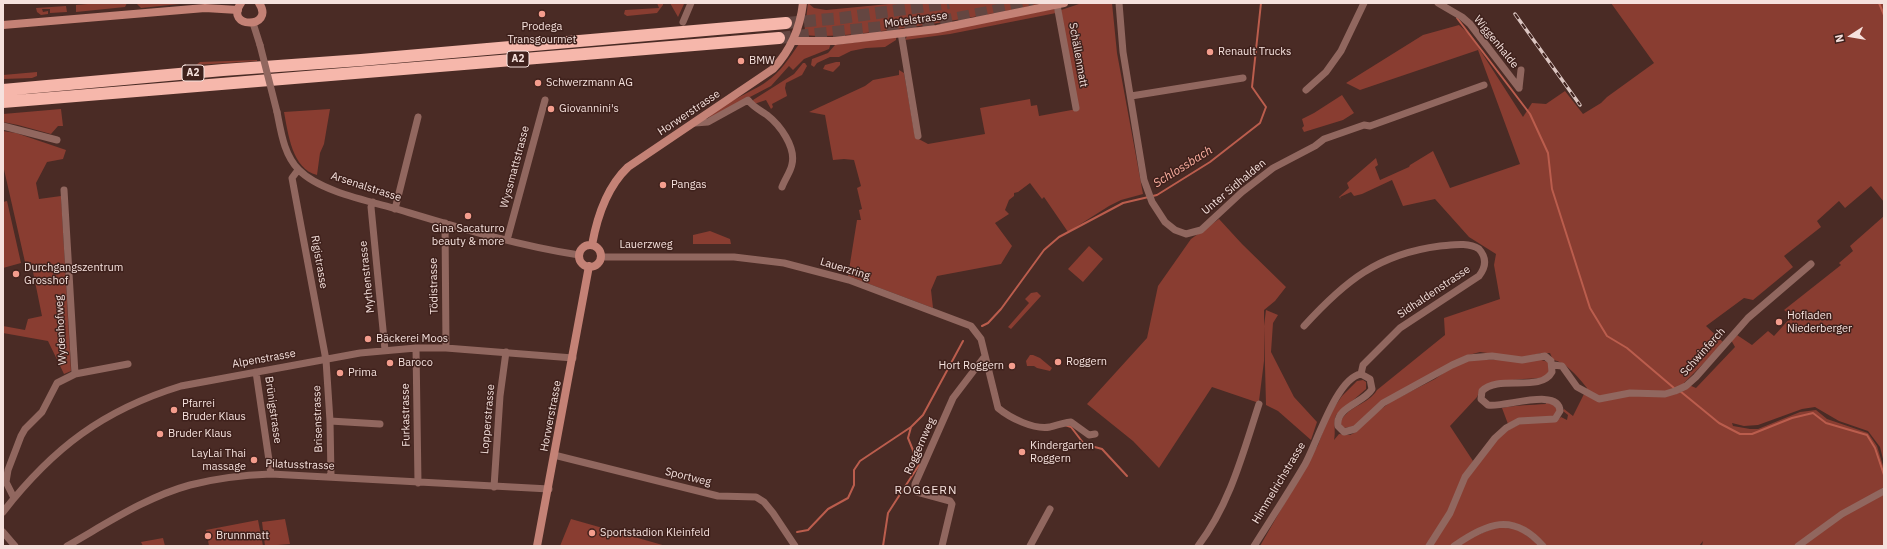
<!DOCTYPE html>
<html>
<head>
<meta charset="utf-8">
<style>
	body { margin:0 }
	#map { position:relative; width:1887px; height:549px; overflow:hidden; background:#4a2b25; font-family:"IBM Plex Sans",sans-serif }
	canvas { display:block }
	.frame { position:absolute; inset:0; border:4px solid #f5e1dd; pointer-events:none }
	.north { position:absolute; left:1831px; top:16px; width:40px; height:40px; -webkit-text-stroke:3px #3f211c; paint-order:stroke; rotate:258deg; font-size:11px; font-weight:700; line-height:16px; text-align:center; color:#f5e1dd }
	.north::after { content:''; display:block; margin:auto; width:14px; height:18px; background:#f5e1dd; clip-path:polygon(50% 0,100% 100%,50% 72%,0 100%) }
</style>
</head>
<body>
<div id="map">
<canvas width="1887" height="549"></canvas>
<div class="frame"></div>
<div class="north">N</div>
</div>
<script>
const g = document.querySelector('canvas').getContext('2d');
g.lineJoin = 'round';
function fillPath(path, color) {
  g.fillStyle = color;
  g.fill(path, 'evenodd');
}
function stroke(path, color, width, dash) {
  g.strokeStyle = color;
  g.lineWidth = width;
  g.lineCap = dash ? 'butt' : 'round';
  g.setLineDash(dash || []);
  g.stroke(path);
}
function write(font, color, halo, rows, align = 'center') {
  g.font = font + ' "IBM Plex Sans",sans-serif';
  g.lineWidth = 3;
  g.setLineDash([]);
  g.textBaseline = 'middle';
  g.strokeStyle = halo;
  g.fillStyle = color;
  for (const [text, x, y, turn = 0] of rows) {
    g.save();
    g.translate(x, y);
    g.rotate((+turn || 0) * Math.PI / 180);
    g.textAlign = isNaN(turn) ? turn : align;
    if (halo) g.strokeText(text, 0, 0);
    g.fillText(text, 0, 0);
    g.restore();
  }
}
const green = new Path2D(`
	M99 3H127L125 7 76 12V5Z
	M136 3H189L141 8Z
	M657 3H663V5L657 13 627 16 624 14 625 10 659 8Z
	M670 3 684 4 678 17Z
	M808 3 814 8 826 10 899 3H1044C993 14 942 23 890 30 861 33 833 38 804 35Z
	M1082 3H1112L1117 53 1143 194 1121 200 1109 206 1068 232 1044 197 1042 199 1030 183 1018 192 1014 193V196L1009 200 1005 210 1009 214 995 223 1012 246 1001 264 937 276 931 290 933 308 848 276 857 220H861L859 210 862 209 857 188 861 186 854 160 844 159 833 160 825 115 809 112 865 86 873 80 899 75V70L904 73 915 137 928 144 985 134 980 108 1030 99 1031 106 1037 105 1039 116 1077 109 1061 10Z
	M1611 3H1884V202L1871 186 1845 208 1839 201 1817 221 1821 227 1784 256 1793 267 1753 300 1744 298 1706 326 1724 343 1684 383 1696 388 1735 347 1731 340 1737 335 1752 345 1768 331 1774 336 1792 316 1784 310 1841 265 1839 263 1853 251 1850 246 1884 216V463L1880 447 1868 431 1839 421 1815 407 1802 409 1758 425 1744 426 1732 423 1733 426 1750 429H1758L1800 412 1816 410 1827 419 1868 433 1877 446 1884 469V487L1793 546H1702L1703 541 1699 546H1546C1535 533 1526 525 1509 522L1451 546H1431C1449 512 1477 447 1512 428 1515 427 1519 424 1522 423 1535 419 1551 426 1561 417L1567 420 1568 415 1563 411 1564 409 1573 416 1587 388C1579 378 1566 362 1553 360L1550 353H1541L1523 358 1480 352 1465 356 1416 384 1355 426 1344 428 1340 423C1347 406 1368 405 1377 390L1445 335 1444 318 1500 299 1494 265 1496 254 1469 237 1435 199 1403 206 1392 180 1362 194 1354 196 1351 192 1340 197 1341 199 1339 197 1349 188 1347 183 1376 158 1378 165 1375 167 1380 180 1409 167 1410 165 1433 151 1450 188 1520 164 1478 50 1360 90 1346 83 1423 35 1459 25 1471 36 1523 117 1532 103 1546 104 1565 91 1583 114 1601 103 1607 97 1654 63Z
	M66 6 67 12 50 13V9H42L43 12 48 11V14L41 15 37 12 36 8Z
	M1054 9 1056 13 950 34 905 40 907 36Z
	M896 37V40L885 47 866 48 851 51 839 57H830L817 63 814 67 811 65 812 59 828 53 835 45Z
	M831 43 829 49 804 59 793 70 789 66 771 86 708 119C718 105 752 92 766 82 781 72 789 58 799 44Z
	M257 60V61L196 65 200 62Z
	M836 62H840V65L833 72 823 69 825 65Z
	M803 63H805L807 66 802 75 786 83 785 88 787 96 772 104 773 107 771 109 766 100 754 104 753 100 794 74Z
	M37 72V76L32 78 3 79V75Z
	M1342 95 1354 113 1343 120 1304 132 1302 128 1304 126 1302 119 1314 113Z
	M61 109 63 126H58L51 134 18 125 3 122V114Z
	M330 109 324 144 320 153 317 175C292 169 288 133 284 112Z
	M3 131 16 133 66 150 63 159 47 162 36 183 39 199 61 196 71 371 64 374 48 341 3 333V326L25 330 28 319 42 316 31 262H25L3 165Z
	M7 201 21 263 3 268V202Z
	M1219 219 1242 244 1286 287 1275 301 1264 310V361L1259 401V403L1212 387 1159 468 1133 441 1087 404 1147 338 1158 286 1191 239Z
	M710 231 730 239 731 244H693V235Z
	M1089 246 1103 259 1083 282 1068 269Z
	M1037 292 1041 296 1011 329 1008 327 1029 303 1025 299 1031 293Z
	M1266 310 1278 315 1273 323 1271 352 1294 397 1317 422 1311 440 1278 411 1266 405 1264 326Z
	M1033 355 1040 358 1052 368 1050 371 1037 368 1034 366H1027L1026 361 1030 355Z
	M1538 359 1548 362 1550 370 1544 378C1528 379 1483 378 1477 397L1450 426 1473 461 1450 508 1427 546H1260L1318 445 1329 415 1342 396 1357 381 1363 380 1366 382V389L1336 415C1333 423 1336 431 1334 440L1339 434 1350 435 1356 432 1369 418 1392 401 1435 379 1455 365 1471 360Z
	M1546 402H1552L1558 411 1554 416 1508 424 1502 408C1517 405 1531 405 1546 404Z
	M1884 494V546H1802L1836 520Z
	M285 519 290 544 265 546 262 522Z
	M571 519 666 546H560Z
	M258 520 263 546H209L206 530Z
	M1494 527 1518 529 1540 546H1458L1473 535Z
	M163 538 165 546H143L141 542Z`);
const stream = new Path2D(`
	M1879 3 1884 15
	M1457 18 1530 114 1548 153 1552 189 1590 308 1607 336 1627 348 1674 388
	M982 326 988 323 1001 309 1044 250 1059 237 1123 203 1157 195 1210 162 1260 123 1266 107 1252 87 1261 3
	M1680 391 1719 423 1740 434H1752L1792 418 1813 413 1826 423 1867 435 1875 448 1884 475
	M1065 425 1071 427 1084 444 1102 449 1127 476
	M797 532 808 530 828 509 848 498 854 485V470L860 461 911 427
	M883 546 888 513 919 465 908 438 911 427 923 415 963 341`);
const highwayTunnel = new Path2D(`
	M786 23 842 18 949 3
	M779 38 947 20 1033 3`);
const street = new Path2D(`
	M1119 3 1123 52 1144 180 1152 202 1165 222 1175 230 1186 234 1201 230 1242 192 1273 168 1315 146 1324 139 1364 125 1370 126 1484 85
	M1438 3 1462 17 1470 24 1519 88
	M1057 5 1076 108
	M683 22 691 3
	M253 23 260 45
	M901 33 918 136
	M1519 88 1521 70
	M1306 90 1326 72 1341 51 1364 3
	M1131 96 1243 78
	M277 112C281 132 284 155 299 170 319 191 369 201 397 209 457 227 518 246 579 255
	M695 123 708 122 748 100C753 107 760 110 767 115 780 125 796 147 792 164 791 171 785 179 782 187
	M3 126 57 140
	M298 170 292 178 326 360 330 421 331 477
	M64 190 75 374
	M373 202 371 207 385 350
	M395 209 418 117
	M445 223 446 348
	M507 240 545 100
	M601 257H734L784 263 849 280 971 326 981 339 998 408C1010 418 1034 430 1050 427 1057 425 1063 423 1071 422L1089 435 1095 434
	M1304 326C1345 281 1378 254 1440 246 1453 245 1468 242 1479 249 1487 258 1486 267 1479 276L1400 328 1363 365 1361 374
	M416 348 418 483
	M1553 365 1562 366 1577 387 1599 399 1630 393 1665 394 1675 391 1686 386 1696 377 1748 318 1811 264
	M256 372 271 474
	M1361 374 1370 379 1372 389C1364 403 1335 407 1338 426L1344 432 1355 429 1383 403 1452 365 1468 358 1492 356 1522 360 1545 356 1551 361 1552 372C1541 393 1498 374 1482 391L1481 399 1488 405C1504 408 1559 387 1560 411L1555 419 1519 421 1506 428 1495 438 1465 477 1450 513 1429 546
	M330 421 380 424
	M554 455 718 496 756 497 764 502 773 513 795 546
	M494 487 500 396 506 352
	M14 498 6 482 8 470 21 436 25 429 42 412 57 383 75 374 128 364
	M3 512C53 448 103 410 181 386L360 353 416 348H446L573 358
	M3 532 15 546
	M67 546C106 524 146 497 190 485 217 478 244 475 271 474L549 489
	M942 546 952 504 950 501 917 492 915 490V484L953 398 985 356
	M1030 546 1050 509
	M1198 546C1230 504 1243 453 1259 404
	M1254 546C1271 519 1288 493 1304 466 1316 446 1336 378 1361 374
	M1454 546C1487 523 1513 512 1543 546
	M1798 546 1842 514 1884 491`);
const secondary = new Path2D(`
	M241 3C223 29 276 29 259 3
	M3 25 205 8 238 10
	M794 41H835L937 29 1064 3
	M592 245C597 217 607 187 628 167L773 69C791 50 800 29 803 3
	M579 256a11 11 0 1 1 22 0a11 11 0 1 1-22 0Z
	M537 546 589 266`);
const highway = new Path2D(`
	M3 90 223 70 361 60 786 23
	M3 102 779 38`);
const rail = new Path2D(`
	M1515 14 1580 105`);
const streetBridge = new Path2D(`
	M260 45 277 112`);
const markers = [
	[542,14,4,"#f49d8d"],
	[1210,52,4,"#f49d8d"],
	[741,61,4,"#f49d8d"],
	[538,83,4,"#f49d8d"],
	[551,109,4,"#f49d8d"],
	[663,185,4,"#f49d8d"],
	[468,216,4,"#f49d8d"],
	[16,274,4,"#f49d8d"],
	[1779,322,4,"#f49d8d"],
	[368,339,4,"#f49d8d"],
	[1058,362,4,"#f49d8d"],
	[390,363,4,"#f49d8d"],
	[1012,366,4,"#f49d8d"],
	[340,373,4,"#f49d8d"],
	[174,410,4,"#f49d8d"],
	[160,434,4,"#f49d8d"],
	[1022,452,4,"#f49d8d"],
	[254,460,4,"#f49d8d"],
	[592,533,4,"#f49d8d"],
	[208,536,4,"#f49d8d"]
];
const shields = [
	[518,59,22],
	[193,73,22]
];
const shieldNames = [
	["A2",518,59],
	["A2",193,73]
];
const streetNames = [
	["Motelstrasse",916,20,-8],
	["Wiggenhalde",1496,42,51],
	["Schällenmatt",1078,55,80],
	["Horwerstrasse",689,113,-34],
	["Wyssmattstrasse",515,167,-75],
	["Arsenalstrasse",366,187,18],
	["Unter Sidhalden",1234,187,-40],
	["Lauerzweg",646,245],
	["Rigistrasse",319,262,80],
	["Lauerzring",845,269,17],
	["Mythenstrasse",367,277,-96],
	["Tödistrasse",434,286,-91],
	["Sidhaldenstrasse",1434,292,-34],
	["Wydenhofweg",61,330,-93],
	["Schwinferch",1703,352,-48],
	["Alpenstrasse",264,359,-10],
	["Brünigstrasse",273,410,82],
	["Furkastrasse",406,415,-91],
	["Horwerstrasse",551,416,-79],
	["Brisenstrasse",318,419,-92],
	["Lopperstrasse",488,419,-85],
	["Roggernweg",920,446,-66],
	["Pilatusstrasse",300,465,2],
	["Sportweg",688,477,14],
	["Himmelrichstrasse",1279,483,-59]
];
const poiNames = [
	["Prodega",542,27,"center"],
	["Transgourmet",542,40,"center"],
	["Renault Trucks",1218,52],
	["BMW",749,61],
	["Schwerzmann AG",546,83],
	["Giovannini's",559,109],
	["Pangas",671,185],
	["Gina Sacaturro",468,229,"center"],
	["beauty & more",468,242,"center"],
	["Durchgangszentrum",24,268],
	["Grosshof",24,281],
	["Hofladen",1787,316],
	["Niederberger",1787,329],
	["Bäckerei Moos",376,339],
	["Roggern",1066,362],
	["Baroco",398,363],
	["Hort Roggern",1004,366,"right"],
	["Prima",348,373],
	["Pfarrei",182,404],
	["Bruder Klaus",182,417],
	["Bruder Klaus",168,434],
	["Kindergarten",1030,446],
	["Roggern",1030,459],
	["LayLai Thai",246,454,"right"],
	["massage",246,467,"right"],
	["Sportstadion Kleinfeld",600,533],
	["Brunnmatt",216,536]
];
const waterNames = [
	["Schlossbach",1183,167,-32]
];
const neighbourhoodNames = [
	["ROGGERN",926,491]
];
fillPath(green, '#893d31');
stroke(stream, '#bb5d4d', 2);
stroke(highwayTunnel, '#644641', 12, [12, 6]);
stroke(street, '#91675f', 7);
stroke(secondary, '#c48276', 8);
stroke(highway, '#f6b7ab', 12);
stroke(rail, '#dac4c0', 3.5);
stroke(rail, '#3f211c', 2, [6]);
stroke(streetBridge, '#91675f', 7);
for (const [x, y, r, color] of markers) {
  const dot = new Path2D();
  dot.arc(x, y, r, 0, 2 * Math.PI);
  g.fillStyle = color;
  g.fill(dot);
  stroke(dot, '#3f211c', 1.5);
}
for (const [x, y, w] of shields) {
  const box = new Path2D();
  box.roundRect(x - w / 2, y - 8, w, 16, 3);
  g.fillStyle = '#3f211c';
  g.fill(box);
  stroke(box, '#f5e1dd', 1);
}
write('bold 10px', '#f5e1dd', null, shieldNames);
write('11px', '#f5e1dd', '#3f211c', streetNames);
write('11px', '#f5e1dd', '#3f211c', poiNames, 'left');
write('italic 12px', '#fdb1a2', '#3f211c', waterNames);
g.letterSpacing = '1px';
write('12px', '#f5e1dd', '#3f211c', neighbourhoodNames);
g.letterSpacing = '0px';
</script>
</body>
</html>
